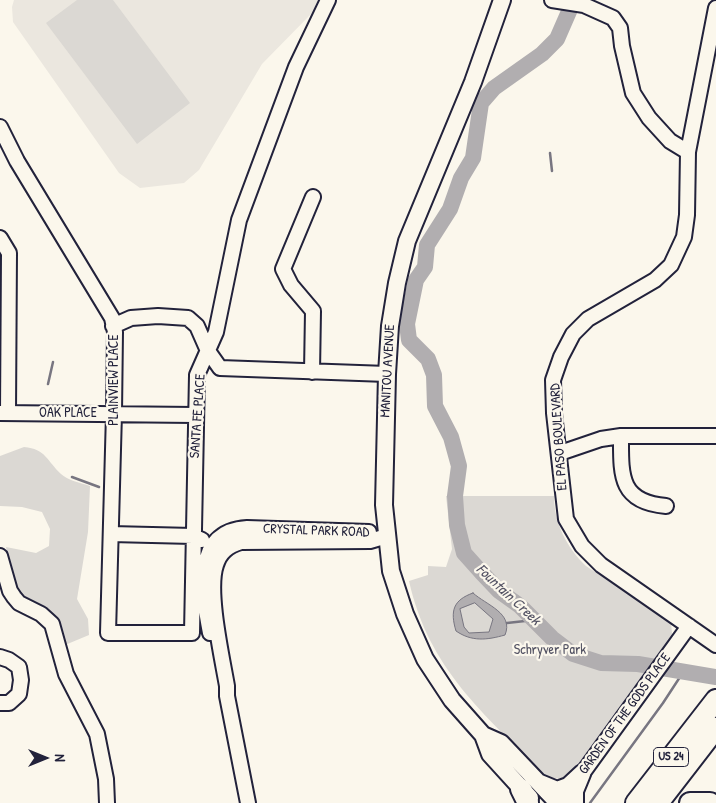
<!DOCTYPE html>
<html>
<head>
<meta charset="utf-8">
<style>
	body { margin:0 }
	#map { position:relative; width:716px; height:803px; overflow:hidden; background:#fbf7ec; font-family:"Patrick Hand",sans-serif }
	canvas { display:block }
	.north { position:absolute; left:20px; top:733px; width:50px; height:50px; -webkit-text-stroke:4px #fbf7ec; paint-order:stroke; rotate:90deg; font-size:14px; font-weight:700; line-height:20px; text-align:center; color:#22223b }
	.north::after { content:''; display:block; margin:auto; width:18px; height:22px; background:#22223b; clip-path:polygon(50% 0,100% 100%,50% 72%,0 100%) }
</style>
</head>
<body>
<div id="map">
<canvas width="716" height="803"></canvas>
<div class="north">N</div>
</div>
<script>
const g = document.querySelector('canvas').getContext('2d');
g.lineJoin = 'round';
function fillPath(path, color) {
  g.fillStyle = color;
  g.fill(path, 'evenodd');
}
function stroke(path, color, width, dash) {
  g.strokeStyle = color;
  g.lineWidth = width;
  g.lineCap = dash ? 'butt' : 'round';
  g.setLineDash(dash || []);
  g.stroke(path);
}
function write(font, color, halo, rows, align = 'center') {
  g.font = font + ' "Patrick Hand",sans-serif';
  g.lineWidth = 4.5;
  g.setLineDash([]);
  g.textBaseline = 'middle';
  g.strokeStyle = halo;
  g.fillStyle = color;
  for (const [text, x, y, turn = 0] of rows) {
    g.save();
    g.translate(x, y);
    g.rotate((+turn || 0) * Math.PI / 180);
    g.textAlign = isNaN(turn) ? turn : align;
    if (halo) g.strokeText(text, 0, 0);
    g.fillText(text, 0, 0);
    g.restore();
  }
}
const built = new Path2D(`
	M14 0H320L312 13 262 64 199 170 184 183 140 188 119 173 13 22 12 7Z`);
const green = new Path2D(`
	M77 0H113L190 103 137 144 46 23Z
	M24 447C46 449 47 461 61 474 67 480 81 483 90 486L88 532 77 599 88 619 89 635 65 645 20 597 12 582 6 547 36 553 49 546 50 529 42 512 22 507 0 506V456Z
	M446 496H554C554 523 567 548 586 566L671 622 672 634 667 643 573 773C564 780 555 780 544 775 484 713 429 670 409 581L428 575V566L446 567 452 549Z`);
const water = new Path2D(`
	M473 593C486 605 514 613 505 635 487 640 472 642 456 631 450 611 453 600 473 593ZM475 603 493 619 489 632 469 633 464 627 460 609Z`);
const stream = new Path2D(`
	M550 153 552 171
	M48 384 53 362
	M72 477 99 487
	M507 623 534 620
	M590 803 663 703 680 677 689 672`);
const river = new Path2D(`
	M574 0 557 39 542 54 494 88 481 103 473 158 461 178 450 209 427 245 425 267 416 280 407 324 409 340 428 359 434 375 435 406 451 437 459 466 455 496 457 525 464 553 481 572 499 591 520 606 552 638 573 654 601 663 638 664 716 677`);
const minor = new Path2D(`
	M552 0 584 5 613 18 620 28 622 46 633 93 649 118 670 141 688 152
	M716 8 688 152 687 215 684 237 671 265 655 280 588 319 573 334 561 357 553 380 554 413 566 519 582 546 601 565 716 645
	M0 127 17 161 112 318 115 332 114 413 108 633H192L197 375 216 332 239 220 296 67 328 0
	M0 238 9 253 8 412
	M113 326 131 318 158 316 188 318 197 326 208 351 220 368 387 374
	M312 372 313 311 291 285 283 269 313 197
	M0 413 195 415
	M621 436C621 475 619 502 666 506
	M560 453 601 439 621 436H716
	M111 534 193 536 202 540
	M0 556 10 591 14 597 19 603 41 614 52 624 66 674 97 734 106 779 107 803
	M210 633C203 596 191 531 247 528L369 532
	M0 657 9 660 19 667 21 680 19 694 9 703H0
	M248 803 227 696V686C222 657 207 591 216 565 220 552 228 546 241 542L370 541 387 536
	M561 803 689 626`);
const major = new Path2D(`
	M502 0 473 82 407 241 397 283 390 326 387 374 384 505 391 571 405 614 425 659 452 700 483 735 490 754 530 798
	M483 735 501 743 558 803
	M540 783 557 790 568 786 582 773
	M575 803V791L582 774`);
const highway = new Path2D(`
	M521 789 528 803
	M636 803 716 700
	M658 803 716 728
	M690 803H710`);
const shields = [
	[671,757,35]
];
const shieldNames = [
	["US 24",671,757]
];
const streetNames = [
	["MANITOU AVENUE",388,371,-87],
	["PLAINVIEW PLACE",114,380,-90],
	["OAK PLACE",68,413],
	["SANTA FE PLACE",198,416,-86],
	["EL PASO BOULEVARD",559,437,-94],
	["CRYSTAL PARK ROAD",316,531,2],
	["GARDEN OF THE GODS PLACE",625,714,-54]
];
const parkNames = [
	["Schryver Park",550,650]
];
const waterNames = [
	["Fountain Creek",508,595,43]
];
fillPath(built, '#ebe7df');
fillPath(green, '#dbd8d3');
fillPath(water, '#b1aeb0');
stroke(water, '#787681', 1);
stroke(stream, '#787681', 2.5);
stroke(river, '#b1aeb0', 16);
stroke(minor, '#22223b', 18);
stroke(major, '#22223b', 20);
stroke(highway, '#22223b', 24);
stroke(minor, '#fbf7ec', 14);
stroke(major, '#fbf7ec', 16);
stroke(highway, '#fbf7ec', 20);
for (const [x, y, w] of shields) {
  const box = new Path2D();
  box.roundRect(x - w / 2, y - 9.5, w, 19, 4);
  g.fillStyle = '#fbf7ec';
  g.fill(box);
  stroke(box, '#22223b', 1);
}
write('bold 12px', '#22223b', null, shieldNames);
write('14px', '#22223b', '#fbf7ec', streetNames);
write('14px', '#505061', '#fbf7ec', parkNames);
write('italic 15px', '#545364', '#fbf7ec', waterNames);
</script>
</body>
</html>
